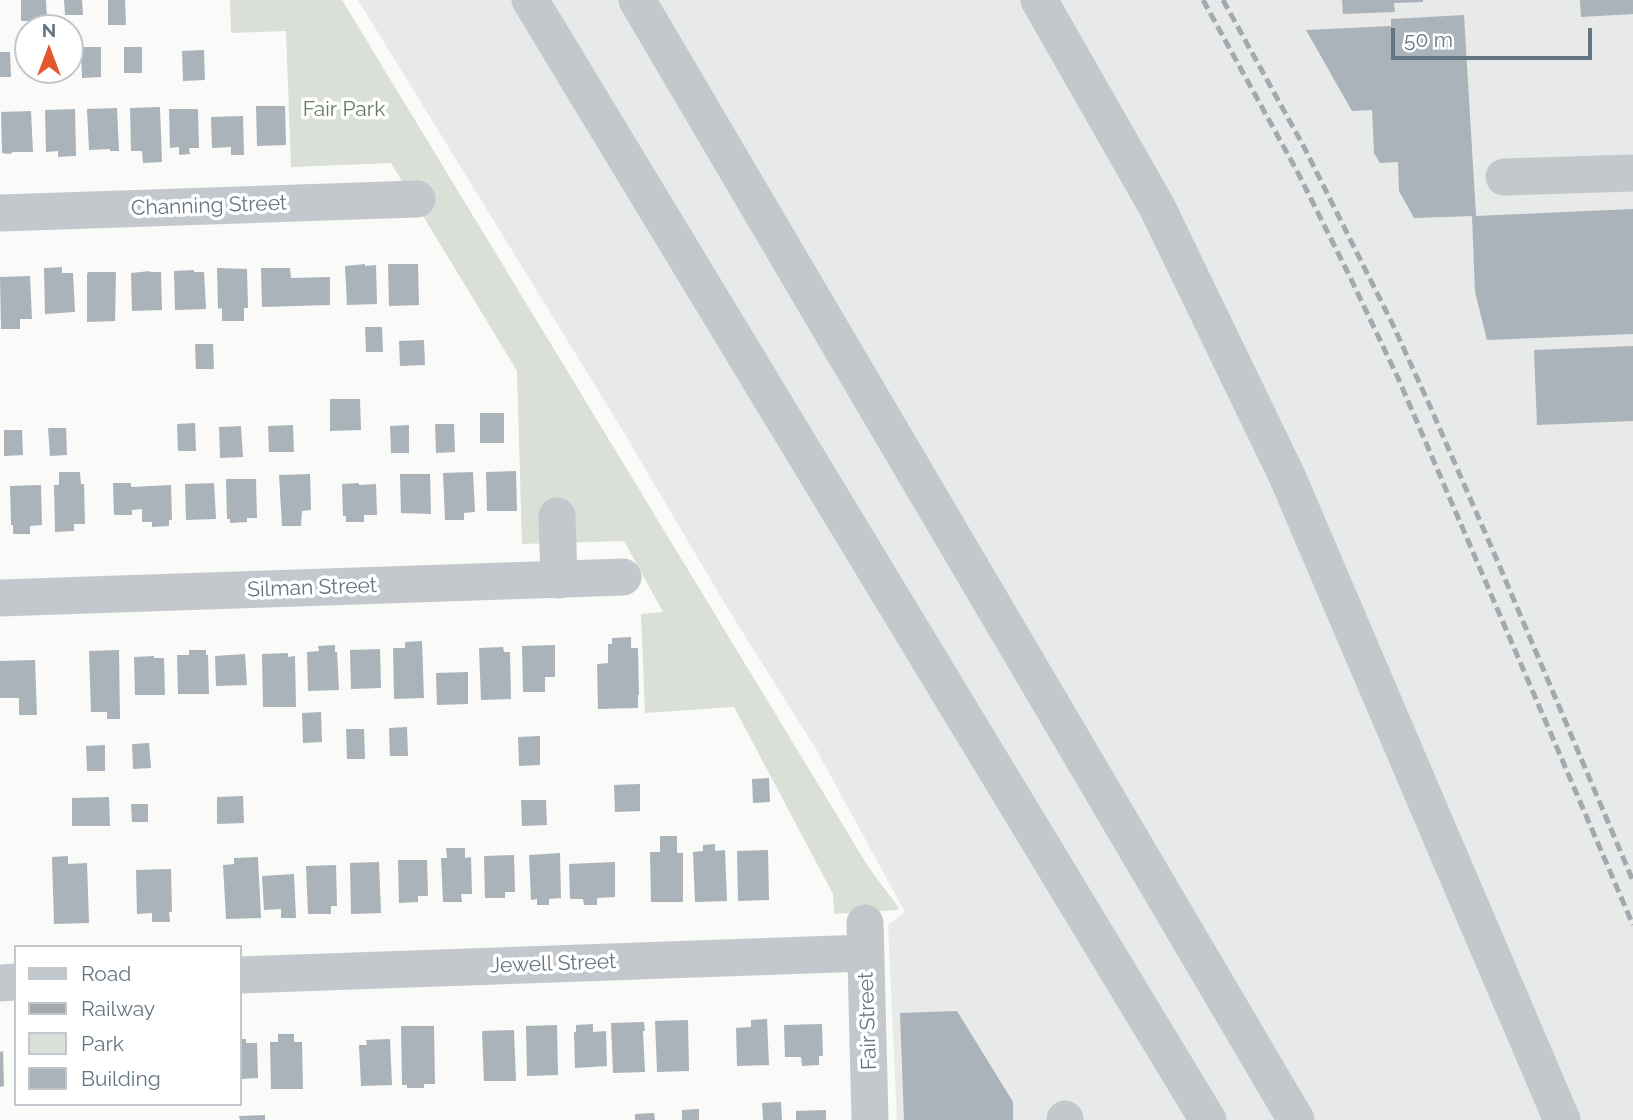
<!DOCTYPE html>
<html>
<head>
<meta charset="utf-8">
<style>
	body { margin:0 }
	#map { position:relative; width:1633px; height:1120px; overflow:hidden; background:#fafaf8; font-family:Raleway,sans-serif }
	canvas { display:block }
	.legend { position:absolute; left:14px; top:945px; width:228px; height:161px; box-sizing:border-box; background:#fff; border:2px solid #c1c8cd; margin:0; padding:9px 12px; list-style:none; font-size:21px; color:#657683 }
	.legend li { display:flex; align-items:center; gap:14px; height:35px }
	.legend b { width:35px; border:2px solid #c1c8cd }
	.north { position:absolute; left:14px; top:14px; width:70px; height:70px; box-sizing:border-box; background:#fff; border:2px solid #c1c8cd; border-radius:50%; rotate:0deg; font-size:19px; font-weight:700; line-height:28px; text-align:center; color:#657683 }
	.north::after { content:''; display:block; margin:auto; width:24px; height:32px; background:#e4572e; clip-path:polygon(50% 0,100% 100%,50% 72%,0 100%) }
	.scale { position:absolute; left:1391px; top:28px; width:201px; height:32px; box-sizing:border-box; border:4px solid #657683; border-top:0; padding-left:9px; font-size:21px; line-height:24px; white-space:nowrap; color:#657683; -webkit-text-stroke:5px #fff; paint-order:stroke }
</style>
</head>
<body>
<div id="map">
<canvas width="1633" height="1120"></canvas>
<ul class="legend">
<li><b style="height:9px;background:#c3c8cc"></b>Road</li>
<li><b style="height:9px;background:#a2aab0"></b>Railway</li>
<li><b style="height:19px;background:#dadfd7"></b>Park</li>
<li><b style="height:19px;background:#aab3b9"></b>Building</li>
</ul>
<div class="north">N</div>
<div class="scale">50 m</div>
</div>
<script>
const g = document.querySelector('canvas').getContext('2d');
g.lineJoin = 'round';
function fillPath(path, color) {
  g.fillStyle = color;
  g.fill(path, 'evenodd');
}
function stroke(path, color, width, dash) {
  g.strokeStyle = color;
  g.lineWidth = width;
  g.lineCap = dash ? 'butt' : 'round';
  g.setLineDash(dash || []);
  g.stroke(path);
}
function write(font, color, halo, rows, align = 'center') {
  g.font = font + ' Raleway,sans-serif';
  g.lineWidth = 7;
  g.setLineDash([]);
  g.textBaseline = 'middle';
  g.strokeStyle = halo;
  g.fillStyle = color;
  for (const [text, x, y, turn = 0] of rows) {
    g.save();
    g.translate(x, y);
    g.rotate((+turn || 0) * Math.PI / 180);
    g.textAlign = isNaN(turn) ? turn : align;
    if (halo) g.strokeText(text, 0, 0);
    g.fillText(text, 0, 0);
    g.restore();
  }
}
const built = new Path2D(`
	M358 0H1633V1120H897L888 925 905 912 816 749 725 604 620 426Z`);
const green = new Path2D(`
	M230 0H342L869 868 899 908 896 910 834 914 833 894 734 707 645 713 641 614 663 612 624 541 522 544 517 371 391 163 291 167 286 31 231 33Z`);
const building = new Path2D(`
	M21 0H46L47 21H21Z
	M64 0H82L83 15H65Z
	M108 0H125L126 25H108Z
	M1342 0H1423V2L1394 3 1395 12 1343 14Z
	M1580 0H1633V14L1581 17Z
	M1464 15 1476 216 1633 209V334L1487 340 1475 292 1472 216 1414 218 1399 191 1398 162 1380 163 1374 153 1372 110 1352 111 1306 30 1391 26V19Z
	M81 47H101V77L82 78Z
	M124 47H142V73H124Z
	M204 50 205 80 183 81 182 51Z
	M0 52H10L11 77H0Z
	M36 70H55V75L36 76Z
	M256 106H285L286 145 257 146Z
	M160 107 162 162 143 163 142 151H131L130 108Z
	M117 108 119 151H110V149L89 150 87 109Z
	M75 109 76 156 58 157V151L46 152 45 110Z
	M169 109H198L199 148H189L190 154 179 155V147L170 148Z
	M31 111 33 152H13L10 154 2 153 1 112Z
	M243 116 244 155H231V147L212 148 211 117Z
	M365 264V266L376 265 377 304 347 305 345 266Z
	M388 264H418L419 305 389 306Z
	M62 267V273H73L75 312 45 314 44 268Z
	M217 268 247 269 248 308H244V321H222V308L218 309Z
	M261 268H290L291 278 330 277V305L262 307Z
	M194 270V272H204L206 309 175 310 174 271Z
	M150 271V272H161L162 310 132 311 131 273Z
	M88 272H116L115 321 87 322V274Z
	M30 276 32 319H20V329H1L0 277Z
	M365 327H382L383 352H366Z
	M424 340 425 365 400 366 399 341Z
	M195 344H213L214 369H196Z
	M1633 346V421L1537 425 1534 350Z
	M330 399H360L361 430 330 431Z
	M480 413H504V443H480Z
	M195 423 196 451H178L177 424Z
	M435 424H454L455 452 436 453Z
	M293 425 294 452H269L268 426Z
	M409 425V453H391L390 426Z
	M241 426 243 457 220 458 219 427Z
	M48 428H66L67 455 50 456Z
	M4 430H22L23 455 4 456Z
	M516 471 517 511H487L486 472Z
	M59 472H80L81 484H84L85 524H74V531L55 532 54 485H59Z
	M473 472 475 512 464 513V520H445L443 473Z
	M310 474 311 510 302 511 301 526H282L279 475Z
	M400 474H430L431 514 401 513Z
	M226 479H256L257 518H247V522L230 523V519H227Z
	M113 483H131V487L171 485 172 520H169V526L152 527V522H142V509L132 510V515H114Z
	M214 483 216 519 186 520 185 484Z
	M359 483V485L376 484 377 515H364V522H346V516H343L342 484Z
	M41 485 42 525 30 526V534H13V525H11L10 486Z
	M631 637V648H638L639 695H638V708L598 709 597 664 608 663V644H612V638Z
	M422 641 424 698 394 699 393 648H405V642Z
	M335 645V652H337L339 690 308 691 307 652 319 651 318 646Z
	M555 645V677H545V692H523L522 646Z
	M503 647 504 652H510L511 699 481 700 479 648Z
	M380 649 381 688 351 689 350 650Z
	M119 650 120 719H107V712H91L89 651Z
	M189 650H206V655H208L209 694H178L177 655H189Z
	M288 653V657L295 656 296 707H263L262 654Z
	M245 654 247 685 216 686 215 656Z
	M154 656V658H164L165 695H135L134 657Z
	M35 660 37 715H19V698H0V661Z
	M468 672V704L437 705 436 673Z
	M321 712 322 742 303 743 302 713Z
	M407 727 408 756H390L389 728Z
	M346 729H364L365 759H347Z
	M540 736V765L519 766 518 737Z
	M149 743 151 768 133 769 132 744Z
	M105 745V771H87L86 746Z
	M769 778 770 802 753 803 752 779Z
	M640 784V811L615 812 614 785Z
	M243 796 244 823 217 824V797Z
	M109 797 110 826H72V798Z
	M521 800H546L547 825 522 826Z
	M131 804H148V822H132Z
	M660 836H677V853H683V902H651L650 852H660Z
	M715 844V851L725 850 727 901 695 902 693 852 703 851V845Z
	M446 848H465V858L471 857 472 894H461L462 902H443L441 858H447Z
	M768 850 769 900 738 901 737 851Z
	M560 853 561 898 549 899V905H537V899L531 900 529 855Z
	M514 855 515 892H505V898H485L484 856Z
	M68 856V864L87 863 89 923 54 924 52 857Z
	M258 857 261 918 226 919 223 865 234 864V858Z
	M398 860H427L428 896H418V902L399 903Z
	M379 862 381 913 351 914 350 863Z
	M615 862V897L597 898V905H584L583 899H570L569 864Z
	M336 865 337 906H331V914H308L306 866Z
	M171 869 172 912H169L170 922H152V913L137 914 136 870Z
	M294 874 296 918H281V909L264 910 262 876Z
	M957 1011 1013 1102V1120H904L900 1013Z
	M767 1019 769 1065 737 1066 736 1028 751 1027V1020Z
	M688 1020 689 1071 657 1072 655 1021Z
	M644 1022 645 1031H643L645 1072 613 1073 611 1023Z
	M593 1024V1032L606 1031 607 1066 575 1068 574 1032H576V1025Z
	M822 1024 823 1056H819V1065L802 1066 801 1057H785L784 1025Z
	M557 1025 558 1075 527 1076 526 1026Z
	M401 1026H434L435 1084H424V1088H407V1085H402Z
	M514 1030 516 1081H484L482 1031Z
	M278 1034H294V1042H302L303 1089H271L270 1042H278Z
	M240 1039H246V1043H257L258 1078 240 1079Z
	M390 1039 392 1085 361 1086 359 1045H367L366 1040Z
	M3 1051 4 1086 0 1087V1052Z
	M781 1102 782 1120H763L762 1103Z
	M699 1109V1120H682V1110Z
	M826 1110V1120H796V1111Z
	M654 1113 655 1120H635V1114Z
	M265 1115V1120H240L239 1116Z`);
const minor = new Path2D(`
	M530 0 1208 1120
	M637 0 1296 1120
	M1039 0 1157 207 1287 476 1562 1120
	M1504 177 1633 173
	M0 213 417 199
	M557 516 559 580
	M0 598 623 577
	M865 923 870 1120
	M240 975 866 953
	M0 983 16 982
	M1065 1119V1120`);
const rail = new Path2D(`
	M1203 0 1297 171 1349 275 1399 380 1633 925
	M1223 0 1304 147 1393 325 1429 404 1497 560 1633 881`);
const parkNames = [
	["Fair Park",344,110]
];
const streetNames = [
	["Channing Street",209,206,-2],
	["Silman Street",312,588,-2],
	["Jewell Street",553,964,-2],
	["Fair Street",868,1021,-92]
];
fillPath(built, '#e8e9e9');
fillPath(green, '#dadfd7');
fillPath(building, '#aab3b9');
stroke(minor, '#c3c8cc', 37);
stroke(rail, '#a2aab0', 5, [10, 5]);
write('21px', '#687a64', '#fff', parkNames);
write('21px', '#657683', '#fff', streetNames);
</script>
</body>
</html>
